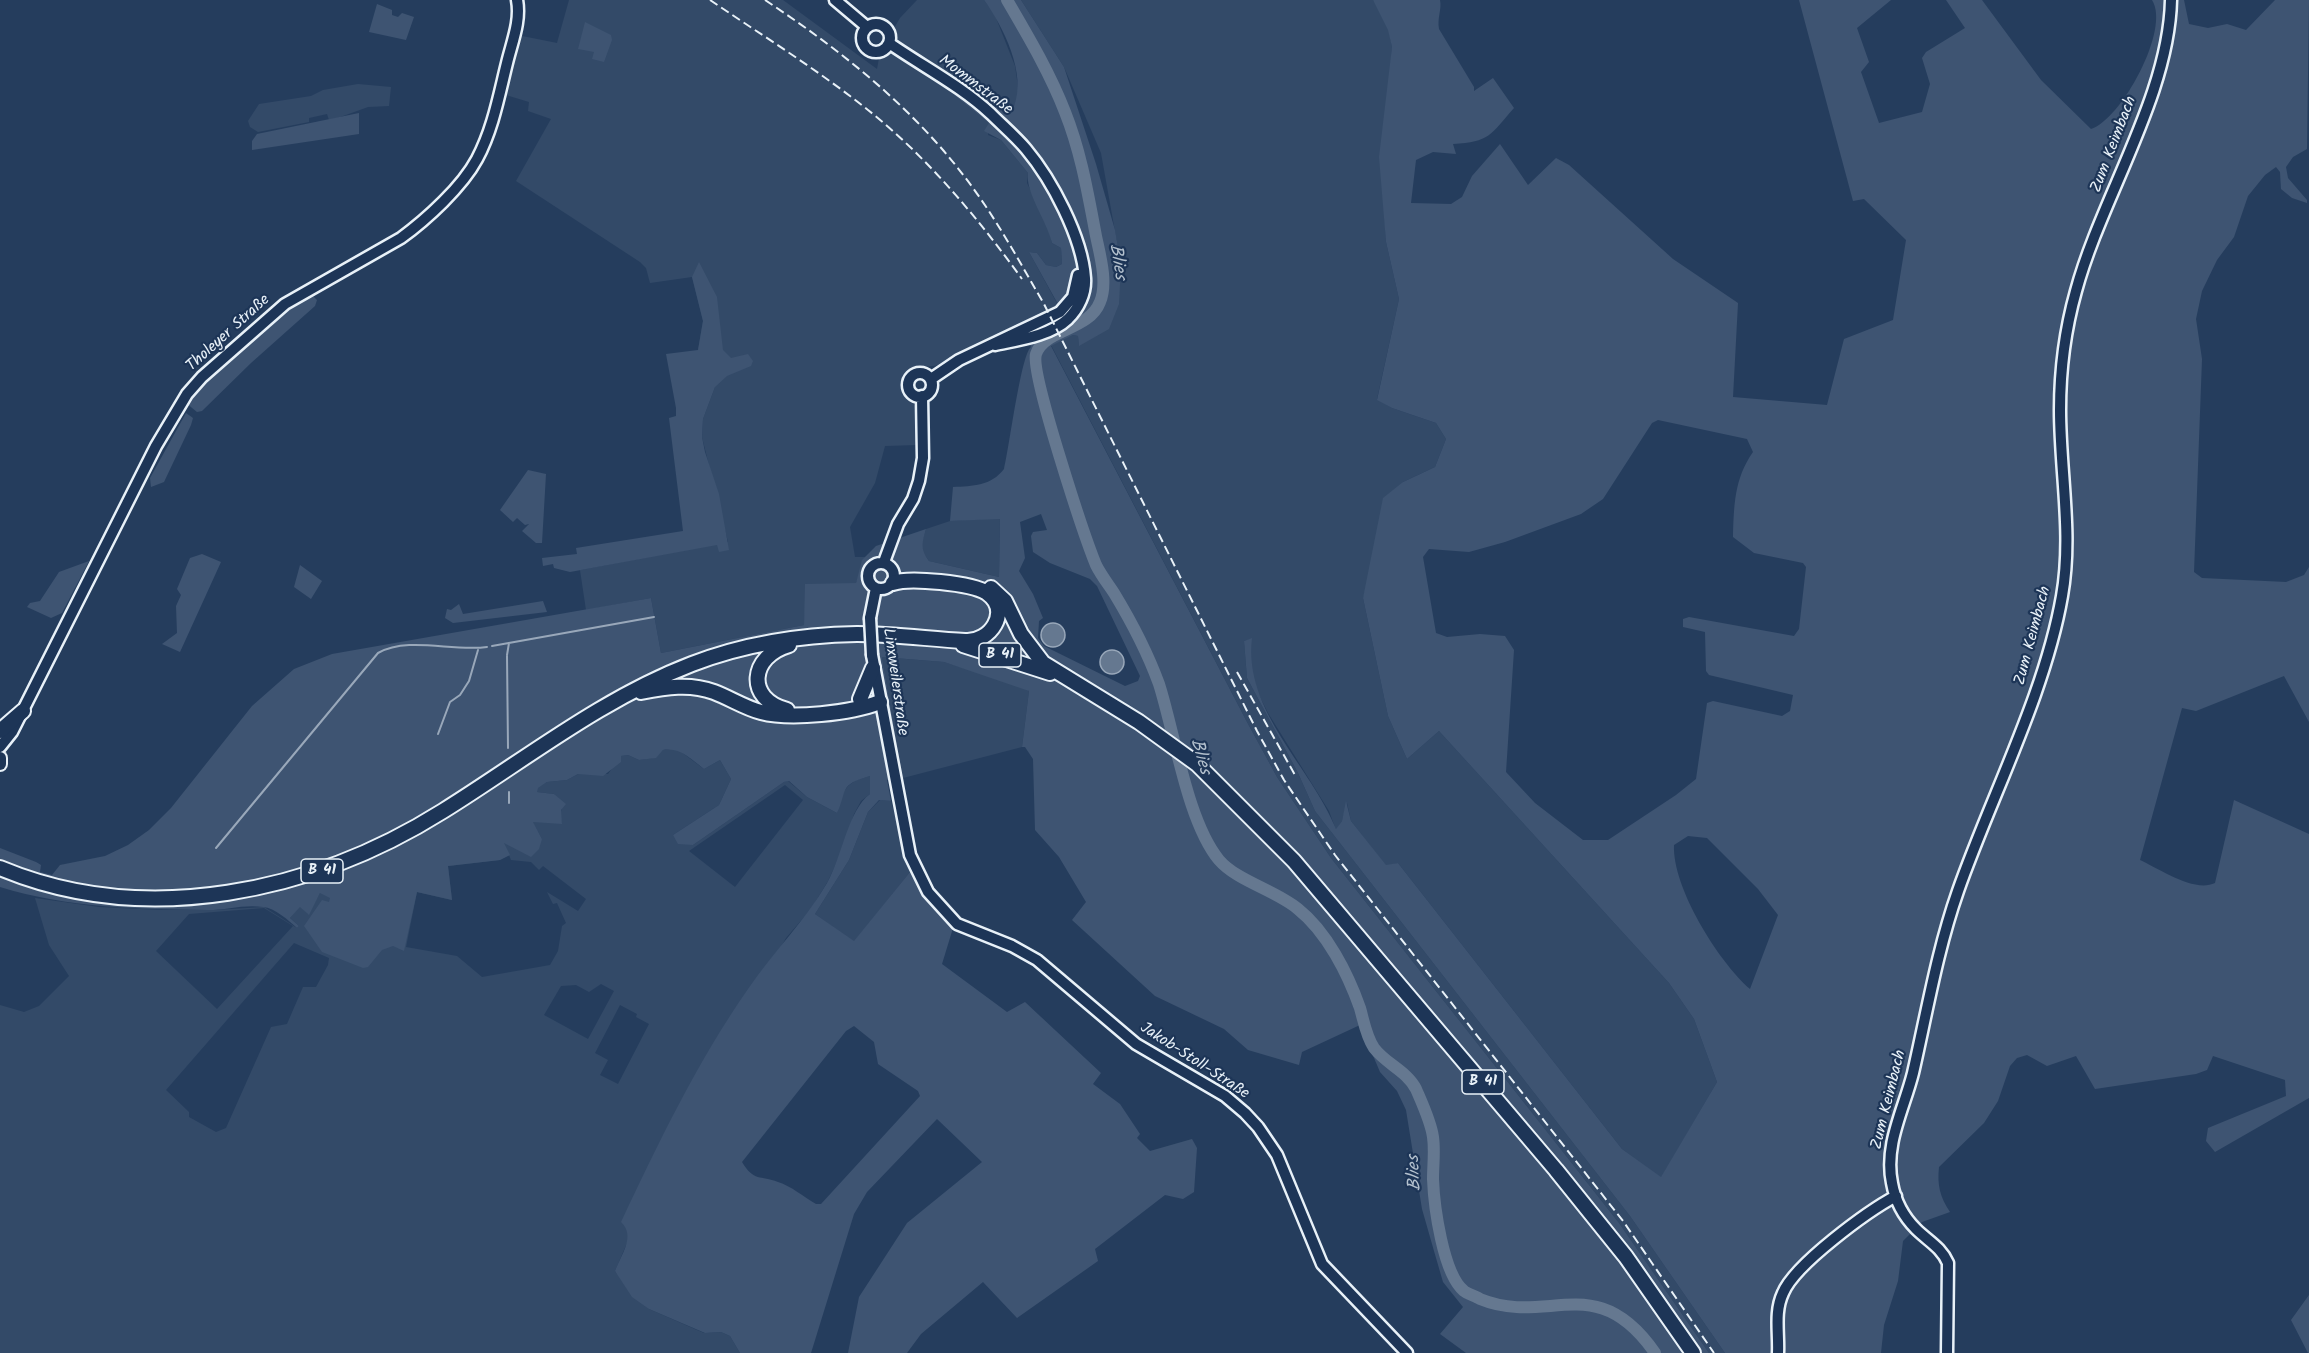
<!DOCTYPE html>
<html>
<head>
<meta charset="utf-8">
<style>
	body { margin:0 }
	canvas { display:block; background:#253d5d }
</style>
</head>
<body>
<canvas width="2309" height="1353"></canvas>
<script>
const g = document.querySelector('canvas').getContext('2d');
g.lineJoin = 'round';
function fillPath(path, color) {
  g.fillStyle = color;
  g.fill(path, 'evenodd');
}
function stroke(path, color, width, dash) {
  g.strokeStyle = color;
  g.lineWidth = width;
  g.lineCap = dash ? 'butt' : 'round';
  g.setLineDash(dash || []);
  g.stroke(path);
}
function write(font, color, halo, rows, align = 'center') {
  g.font = font + ' Kalam,sans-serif';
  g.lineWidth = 4.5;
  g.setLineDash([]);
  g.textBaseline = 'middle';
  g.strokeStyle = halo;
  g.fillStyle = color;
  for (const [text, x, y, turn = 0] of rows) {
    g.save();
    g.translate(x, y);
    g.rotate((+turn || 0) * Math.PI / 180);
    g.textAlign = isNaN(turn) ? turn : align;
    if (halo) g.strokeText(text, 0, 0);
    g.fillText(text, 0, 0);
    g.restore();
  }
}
const built = new Path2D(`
	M569 0H783L877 69 880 53 888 49 945 88 989 123 988 135 1001 140 1028 173 1027 183 1048 225 1052 243 1061 248 1062 264 1056 267 1046 265 1037 253 1029 252 1059 307 943 365 912 368 906 374 902 384 915 406 917 445 885 446 875 483 850 527 855 557H865L856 583 806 599 804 625 661 653 651 598 586 610 580 570 728 542 702 437 703 419 715 387 698 350 703 321 692 277 650 283 646 268 640 262 516 181 551 119 528 111 529 102 506 95 522 36 557 43Z
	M917 0H984L994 13 1015 66 1019 94 1014 106 1008 105 951 70 946 76 898 44 893 30 900 18Z
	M1021 0H1373L1378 6 1389 30 1392 47 1384 206 1386 242 1399 299 1377 399 1392 408 1436 423 1446 439 1435 467 1403 482 1363 598 1388 716 1407 759 1439 731 1669 983 1694 1019 1717 1082 1661 1178 1622 1149 1398 863 1386 866 1351 821 1347 803 1342 821 1336 830 1329 811 1268 713 1253 683 1249 656 1251 639 1244 641 1247 678 1298 773 1315 811 1630 1216 1725 1353H1709L1619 1223 1331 858 1277 777 1247 722 1051 345 1073 335 1078 336 1079 345 1121 265 1101 153 1064 67Z
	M358 84 391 87 389 106 368 107 332 120H329L327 114 309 118V122L258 132 250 127 248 121 259 104 311 96 323 90Z
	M1000 518 999 577 929 561 923 553 921 544 926 529 950 521Z
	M882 657 944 662 1024 687 1029 691 1022 747 903 778Z
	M671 749 680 751 704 769 720 760 731 779 719 805 673 835 693 845 784 782 788 781 807 797 837 813 840 797 848 786 856 780 870 776V794L861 801 854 814 842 851 828 881 811 909 786 938 627 1227 630 1236 615 1271 649 1309 704 1333 721 1332 730 1336 740 1353H0V1005L24 1012 39 1006 69 976 49 945 35 898 99 907 160 910H214L264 907 297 928 299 926 290 918 300 906 308 914 320 893 421 848 542 839 532 821 562 823 560 815 562 807 554 794 537 792V788L547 782 567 780 578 774H608L621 756 628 755 639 760 653 758 663 750ZM785 785 803 800 735 887 689 851ZM509 855 511 860 531 862 539 870 543 866 586 899 578 911 547 892 553 904 557 903 566 923 562 926 558 951 550 965 482 977 457 956 406 947 417 892 452 900 448 866 500 860ZM264 908 293 926 217 1009 156 951 189 914ZM294 943 329 958 328 965 316 987H303L287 1024 271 1027 226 1128 216 1132 189 1117V1112L166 1090ZM601 984 614 991 588 1039 544 1015 561 986 576 985 589 992ZM620 1005 637 1014 636 1017 649 1024 618 1084 600 1075 608 1060 595 1053Z
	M880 800 891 801 910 872 854 942 815 914 849 860 868 812Z`);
const green = new Path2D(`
	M984 0H1021L1064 67 1096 164 1115 230 1121 265 1119 304 1109 329 1079 346 1078 336 1073 335 1051 346 1247 722 1277 777 1331 858 1619 1223 1709 1353H1466L1440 1334 1463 1307 1443 1282 1434 1251 1422 1209 1406 1110 1397 1091 1380 1072 1360 1025 1302 1052 1299 1065 1248 1050 1224 1029 1155 996 1072 920 1086 902 1059 857 1035 830 1033 759 1025 747H1022L1029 691 944 662 882 657 903 778 887 780 891 801 879 800 868 812 849 860 815 914 854 941 910 872 938 913 953 928 942 964 1007 1012 1025 1002 1101 1073 1093 1084 1120 1104 1140 1134 1137 1138 1150 1151 1192 1139 1197 1148 1194 1192 1183 1199 1165 1195 1095 1249 1098 1261 1017 1318 983 1282 921 1334 907 1353H848L859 1297 907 1223 982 1162 937 1119 867 1192 854 1214 811 1353H740L730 1336 721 1332 705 1333 649 1309 632 1297 615 1271C621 1255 636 1236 621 1222 659 1142 697 1062 748 989 773 952 805 921 827 883 842 857 848 810 870 794V776C838 785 848 790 837 813L807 797 789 781 784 782 693 845 678 844 673 835 719 805 731 779 720 760 704 769C691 759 680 747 663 750L656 758 639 760 628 755 621 756V762L603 776 578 774 567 780 547 782 538 788 537 792 554 794 566 804 561 810 562 824 533 822 542 839 539 849 531 857 504 843 510 855 500 860 448 866 452 900 417 892 404 951 393 946 382 950 368 967 363 968 322 952 304 926 322 900 329 902 330 898 320 893 309 915 300 907 290 918 299 926 297 928C288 920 275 908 263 907 245 904 226 910 208 910 137 909 68 908 0 887V848L36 862 41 865 40 872 52 875 60 865 105 856 128 845 149 830 171 808 252 706 294 669 332 654 651 598 661 653 804 625 805 584 856 583 862 560 876 546 926 529C922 543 920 549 929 561L999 577 1000 519 950 521 953 487C973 486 991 486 1004 469 1009 450 1021 354 1031 347L1023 327 1059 306 1029 252 1037 253 1046 265 1056 267 1062 264 1061 248 1052 243C1047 221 1025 192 1028 173L1001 140 984 131 989 123 945 88 888 49 894 38 898 44 947 76 951 69 1008 105 1014 106C1027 74 1003 26 984 0ZM1041 514 1047 530 1033 532 1031 536 1033 552 1050 563 1090 579 1097 586 1140 676 1138 681 1125 686 1044 646 1038 638 1039 621 1043 618 1033 594 1019 571 1025 558 1020 522ZM854 1026 874 1042 878 1064 918 1091 920 1096 821 1204H816C804 1197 791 1186 778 1182 760 1175 754 1182 742 1162L846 1031Z
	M1373 0H1440C1442 9 1437 18 1439 29L1474 87V91L1493 78 1514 108C1490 135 1490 142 1453 144L1456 154 1433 152 1416 160 1411 203 1451 204 1462 197 1472 176 1500 144 1528 185 1556 158 1569 165 1673 259 1738 303 1733 397 1827 405 1844 339 1893 320 1906 240 1864 199 1853 201 1799 0H1891L1857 28 1869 62 1861 72 1879 123 1922 112 1930 84 1922 58 1926 52 1965 28 1946 0H1982L2041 80 2091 129C2121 120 2171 29 2152 0H2184L2189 24 2208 28 2227 24 2246 30 2275 0H2309L2307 149 2293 157 2286 167 2288 178 2307 200V203L2292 198 2281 189 2280 172 2276 167 2265 175 2248 196 2234 237 2217 260 2202 291 2196 319 2202 359 2194 572 2202 578 2286 582 2304 575 2309 567V722L2284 676 2196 711 2182 708 2140 860C2160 869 2194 893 2215 883L2234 800 2309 834V1098L2215 1152 2206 1141 2208 1128 2286 1096 2285 1080 2213 1056 2207 1070 2196 1074 2095 1089 2076 1056 2047 1066 2027 1055 2017 1058 2010 1066 1998 1101 1984 1123 1939 1167C1937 1185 1940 1197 1950 1212L1922 1222 1903 1241 1898 1281 1884 1325 1881 1353H1725L1630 1216 1315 811 1298 773 1247 678 1244 641 1252 638C1243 711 1311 766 1336 829L1342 821 1346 801 1351 821 1386 865 1398 863 1622 1149 1661 1177 1717 1082 1694 1019 1669 983 1439 731 1407 759 1388 716 1363 598 1383 498 1403 482 1435 467 1446 439 1436 423 1392 408 1377 400 1399 299 1386 242 1379 157 1392 47 1388 30ZM1658 420 1747 439 1753 452C1734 479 1734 506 1733 537L1754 553 1803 563 1806 567 1799 629 1794 636 1689 617 1683 619V627L1705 632 1706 671 1709 675 1793 695 1790 711 1782 716 1713 701 1707 703 1696 779 1676 795 1608 840H1583L1535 803 1506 772 1514 650 1505 636 1480 634 1447 637 1436 633 1423 557 1429 549 1469 552 1505 542 1581 514 1603 499 1652 423ZM1688 836 1707 838 1758 889 1778 915 1750 989C1718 961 1672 887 1674 845Z
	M377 4 392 10V15L398 17 402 13 414 17 406 40 369 32Z
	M585 22 611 35 612 40 604 62 592 59 594 52 578 49Z
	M359 113V134L252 150V141L257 134Z
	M699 262 717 297 723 350 731 358 748 354 753 361 751 366 727 376 715 387 703 419 702 437 705 452 719 494 729 550 719 552 717 545 570 572 554 568 553 564 543 566 542 558 577 554 576 548 683 531 669 418 676 416V408L666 354 698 350 703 321 692 277Z
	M310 293 317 300 315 306 251 363 202 411 197 412 186 403C217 363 266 318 310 293Z
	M186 413 193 418 191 425 164 482 151 487 150 478Z
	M528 470 546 474 542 543H536L522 531 529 524 525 525 517 518 513 522 500 510Z
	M202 554 221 562 180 652 162 644 177 633 176 606 181 595 177 589 190 558Z
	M89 561 62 613 51 618 27 607 30 603 40 601 59 572Z
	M300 565 322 581 311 599 294 587Z
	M543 601 547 612 453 623 445 618 447 609 451 610 459 604 463 614Z
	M2309 1295V1353H2308L2291 1320Z`);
const water = new Path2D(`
	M1041 635a12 12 0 1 1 24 0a12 12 0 1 1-24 0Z
	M1100 662a12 12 0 1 1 24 0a12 12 0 1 1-24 0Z`);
const stream = new Path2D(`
	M492 646 654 617
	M507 655 509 643
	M507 656 508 748
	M438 734 450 702 460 695 469 681 478 650
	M509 803V792
	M216 848 378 653C409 636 452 652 487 647`);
const river = new Path2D(`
	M1007 0C1028 36 1050 73 1065 112 1081 152 1088 194 1096 236 1100 255 1108 283 1100 302 1089 331 1044 329 1036 354 1030 373 1085 538 1096 565 1101 575 1108 584 1114 593 1131 621 1148 654 1159 684 1175 734 1187 821 1219 860 1237 881 1275 890 1298 909 1327 932 1348 974 1360 1008 1364 1022 1366 1036 1374 1048 1386 1064 1407 1071 1416 1089 1422 1103 1431 1122 1433 1137 1435 1151 1433 1165 1433 1179 1434 1206 1443 1274 1464 1291 1466 1293 1477 1297 1480 1299 1548 1327 1596 1268 1655 1353`);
const secondary = new Path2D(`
	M835 0 867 27
	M862 38a14 14 0 1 1 28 0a14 14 0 1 1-28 0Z
	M889 43C922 66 961 86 991 114 1002 125 1016 137 1026 149 1052 180 1082 237 1085 278 1086 293 1079 308 1068 319 1050 336 1018 340 995 345
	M908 385a12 12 0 1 1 24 0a12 12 0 1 1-24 0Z
	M931 379 959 360 1060 312 1073 297 1078 275
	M884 562 898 524 913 499 919 481 923 458 922 396
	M868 576a13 13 0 1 1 26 0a13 13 0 1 1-26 0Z
	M870 618 876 588
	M872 655 910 855 928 892 957 924 1012 946 1037 960 1136 1044 1225 1096 1245 1113 1258 1127 1277 1155 1322 1264 1407 1353
	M0 747 12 732 156 446 187 394 202 377 285 304 401 238C427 219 462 187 477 159 493 129 499 95 507 63 512 42 521 21 517 0
	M1778 1353C1779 1333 1774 1312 1783 1293 1795 1264 1868 1211 1896 1196
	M1947 1353 1948 1263C1941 1247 1928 1241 1916 1229 1904 1217 1895 1200 1892 1183 1884 1145 1904 1109 1913 1073 1927 1012 1937 951 1958 891 1991 797 2045 694 2062 596 2073 534 2060 472 2060 410 2060 369 2065 330 2076 291 2101 198 2169 96 2171 0`);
const primary = new Path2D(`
	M0 758V764`);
const highway = new Path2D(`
	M991 588 1005 601 1021 634 1043 663 1139 722 1197 764 1294 861 1556 1170 1626 1257 1693 1353
	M963 645 1050 673
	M641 692C666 687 690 683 714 692 730 698 745 708 761 712 791 720 851 713 880 702
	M860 699 873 668
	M787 710C745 699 750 656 789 645
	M0 731 23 711
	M0 868C146 929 314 892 443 811 525 760 601 699 692 664 744 644 801 635 857 634 893 634 929 639 965 641 990 643 1012 611 987 593 972 583 909 577 893 583`);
const rail = new Path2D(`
	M710 0C763 36 818 70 868 110 927 157 978 218 1022 279
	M765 0C839 49 910 105 964 176 995 216 1019 261 1044 304L1257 731 1284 780 1335 855 1623 1221 1714 1353
	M1237 672 1295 775`);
const secondaryBridge = new Path2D(`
	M870 618 872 655`);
const shields = [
	[1000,655,42],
	[322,871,42],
	[1483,1082,42]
];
const shieldNames = [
	["B 41",1000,655],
	["B 41",322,871],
	["B 41",1483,1082]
];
const streetNames = [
	["Mommstraße",975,86,37],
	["Zum Keimbach",2115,145,-69],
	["Tholeyer Straße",229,334,-42],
	["Zum Keimbach",2034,636,-75],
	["Linxweilerstraße",894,682,82],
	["Jakob-Stoll-Straße",1194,1062,33],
	["Zum Keimbach",1890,1100,-76]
];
const waterNames = [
	["Blies",1116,262,81],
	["Blies",1199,757,74],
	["Blies",1416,1173,-93]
];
fillPath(built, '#334a68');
fillPath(green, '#3e5472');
fillPath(water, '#657890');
stroke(water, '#99a8ba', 1.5);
stroke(stream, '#99a8ba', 2);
stroke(river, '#657890', 12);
stroke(secondary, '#e8f1f8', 15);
stroke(primary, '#e8f1f8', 16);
stroke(highway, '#e8f1f8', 18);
stroke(secondary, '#1d3557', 10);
stroke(primary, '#1d3557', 12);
stroke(highway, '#1d3557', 14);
stroke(rail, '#e8f1f8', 2, [9, 4.5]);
stroke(secondaryBridge, '#e8f1f8', 15, []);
stroke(secondaryBridge, '#1d3557', 10);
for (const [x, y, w] of shields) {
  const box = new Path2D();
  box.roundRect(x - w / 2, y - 12, w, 24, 4.5);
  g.fillStyle = '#1d3557';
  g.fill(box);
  stroke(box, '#e8f1f8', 1.5);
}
write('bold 15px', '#e8f1f8', null, shieldNames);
write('16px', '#e8f1f8', '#1d3557', streetNames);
write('italic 18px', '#b4c1ce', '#1d3557', waterNames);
</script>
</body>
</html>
